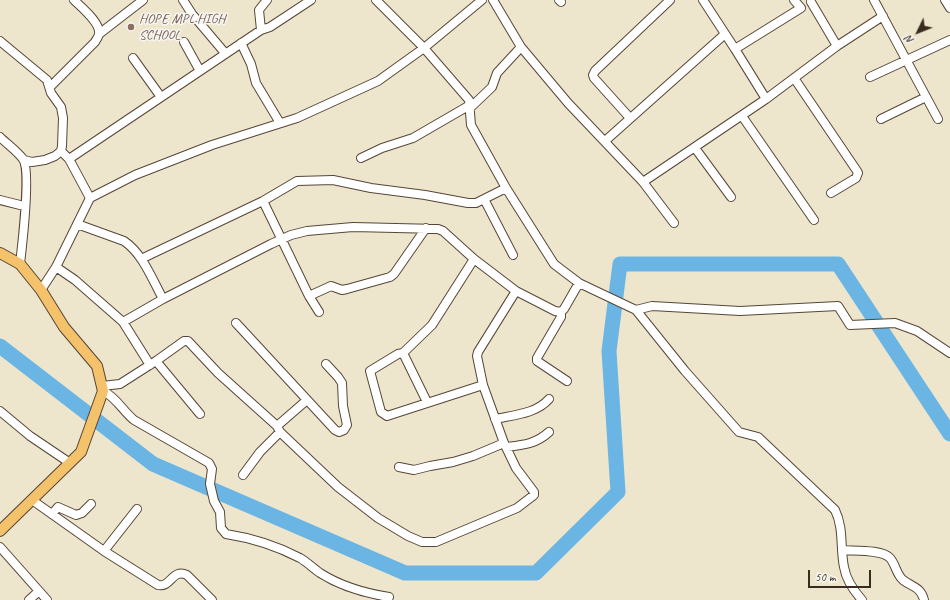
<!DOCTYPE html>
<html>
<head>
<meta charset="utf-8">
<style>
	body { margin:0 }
	#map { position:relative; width:950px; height:600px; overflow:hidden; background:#ede6cd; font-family:Caveat,sans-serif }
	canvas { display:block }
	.north { position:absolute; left:898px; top:12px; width:40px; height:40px; -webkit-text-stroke:3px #f6f6f2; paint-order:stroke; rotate:227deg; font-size:11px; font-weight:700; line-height:16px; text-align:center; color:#3b2a1e }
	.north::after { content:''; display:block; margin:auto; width:14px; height:18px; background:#3b2a1e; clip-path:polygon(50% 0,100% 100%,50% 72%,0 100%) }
	.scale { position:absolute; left:808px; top:570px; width:63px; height:18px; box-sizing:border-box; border:2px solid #3b2a1e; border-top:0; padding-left:5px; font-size:12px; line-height:14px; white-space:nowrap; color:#3b2a1e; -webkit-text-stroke:3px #f6f6f2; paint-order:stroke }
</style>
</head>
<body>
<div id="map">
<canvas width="950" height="600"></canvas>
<div class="north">N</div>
<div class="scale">50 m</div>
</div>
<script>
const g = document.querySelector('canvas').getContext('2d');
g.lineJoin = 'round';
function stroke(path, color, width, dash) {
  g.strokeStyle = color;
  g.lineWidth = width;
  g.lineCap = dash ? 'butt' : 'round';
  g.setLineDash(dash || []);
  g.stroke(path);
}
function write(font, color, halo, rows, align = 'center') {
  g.font = font + ' Caveat,sans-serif';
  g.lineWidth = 3;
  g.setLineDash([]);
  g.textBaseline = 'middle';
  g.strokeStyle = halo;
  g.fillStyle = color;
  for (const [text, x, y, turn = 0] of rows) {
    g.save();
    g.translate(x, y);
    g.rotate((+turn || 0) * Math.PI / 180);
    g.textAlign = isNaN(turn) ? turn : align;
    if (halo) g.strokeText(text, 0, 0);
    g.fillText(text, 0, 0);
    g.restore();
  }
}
const river = new Path2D(`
	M0 346 153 464 405 573H536L618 492 609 351 620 264H838L950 434`);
const minor = new Path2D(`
	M183 0 192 14 225 53
	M376 0 424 48 469 100 471 125 506 188 554 264 579 283 636 310 685 371 739 432 758 437 835 510C844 528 840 548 844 567 846 579 854 591 862 600
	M493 0 521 47 568 103 643 182 674 223
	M559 0 561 2
	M703 0 735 49 766 99
	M874 0 938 119
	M945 0 950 8
	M811 2 837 46
	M261 30 259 10 267 0
	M99 34 143 0
	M0 41 47 80 51 93 61 107 63 118 62 146 61 151 55 156 45 160 32 162 24 160
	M184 42 200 71
	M241 43 251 64 256 83 280 123
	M735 49 801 8 794 0
	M133 58 161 97
	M870 77 950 40
	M794 78 857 171 858 173 856 178 831 193
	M50 87 95 42C96 40 99 36 99 34 101 23 81 7 74 0
	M470 108 492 87 497 73 521 47
	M742 116 814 220
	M630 118 594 78 593 75 595 71 670 0
	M881 119 926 97
	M0 137C7 144 17 151 23 159 31 170 22 247 20 264
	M605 141 725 34
	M695 148 731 197
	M61 151 69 159 90 198
	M361 158 382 148 413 138 470 105
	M69 159 261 30 270 27 311 0
	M643 182 766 99 837 46 883 16
	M484 199 513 255
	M0 200 24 206
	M263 201 309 296 319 312
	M77 224 124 241C143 254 152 279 163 299
	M141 259 263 201 297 181 333 180 371 188 425 195 468 203H476L506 188
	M474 259 432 325 403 353 398 354 370 371 381 412 387 416 483 385
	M56 267 75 280 123 322 150 365
	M41 290 56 267 90 198 135 175 212 145 297 118 378 81 424 48 482 0
	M309 296 331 286 342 290 347 289 390 277 394 274 426 228
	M636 310 652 306 740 311 838 306 850 325 895 323 917 331 950 353
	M561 312V317L558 322 537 358V361L567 381
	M123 322 163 299 271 244 291 235 307 231 353 227 438 229 443 231 474 259 516 291 555 311 561 312 564 309 579 283
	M236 323 335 430 339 432 344 430 347 425 343 406 342 383 338 377 326 364
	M403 353 427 402
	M156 361 200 414
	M102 386 120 384 156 361 184 341H188L218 373 277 426 280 432 338 487 378 518 408 536 422 542H436L517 508 534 495V492L516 468 504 443 483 385 477 356 478 352 516 291
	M103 391C116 397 123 411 134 420L209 463 212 469 210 484 214 501 220 512 221 528 226 534C252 538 277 546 300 558 307 562 313 568 320 573 342 587 364 593 389 597
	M0 411 30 436 70 463
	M495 419C513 415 536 414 549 399
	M277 426 307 400
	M506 447C523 445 536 444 549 432
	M399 467 414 470 430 466 453 462 473 456 504 443
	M243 475 260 452 280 432
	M32 500 104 551 158 585C171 588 172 568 187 575L212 600
	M52 514 58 507 76 515 82 513 91 504
	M0 547 47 600
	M842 550C854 551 882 549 890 558 896 565 896 574 903 580 912 587 921 587 924 600
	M104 551 137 509
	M29 600 39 591`);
const major = new Path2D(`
	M0 253 20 264 41 290 64 327 97 366 103 391 81 452 0 531`);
const markers = [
	[131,27,4,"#8d6e63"]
];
const educationNames = [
	["HOPE MPL.HIGH",139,19],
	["SCHOOL",139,35]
];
stroke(river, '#6ab5e3', 15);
stroke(minor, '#564638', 10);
stroke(major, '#564638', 12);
stroke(minor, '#fff', 8);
stroke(major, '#f3c26a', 10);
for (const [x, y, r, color] of markers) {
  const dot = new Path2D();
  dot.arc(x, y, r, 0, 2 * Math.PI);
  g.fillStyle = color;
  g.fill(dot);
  stroke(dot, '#f6f6f2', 1.5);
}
write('14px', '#785e54', '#f6f6f2', educationNames, 'left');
</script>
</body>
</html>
